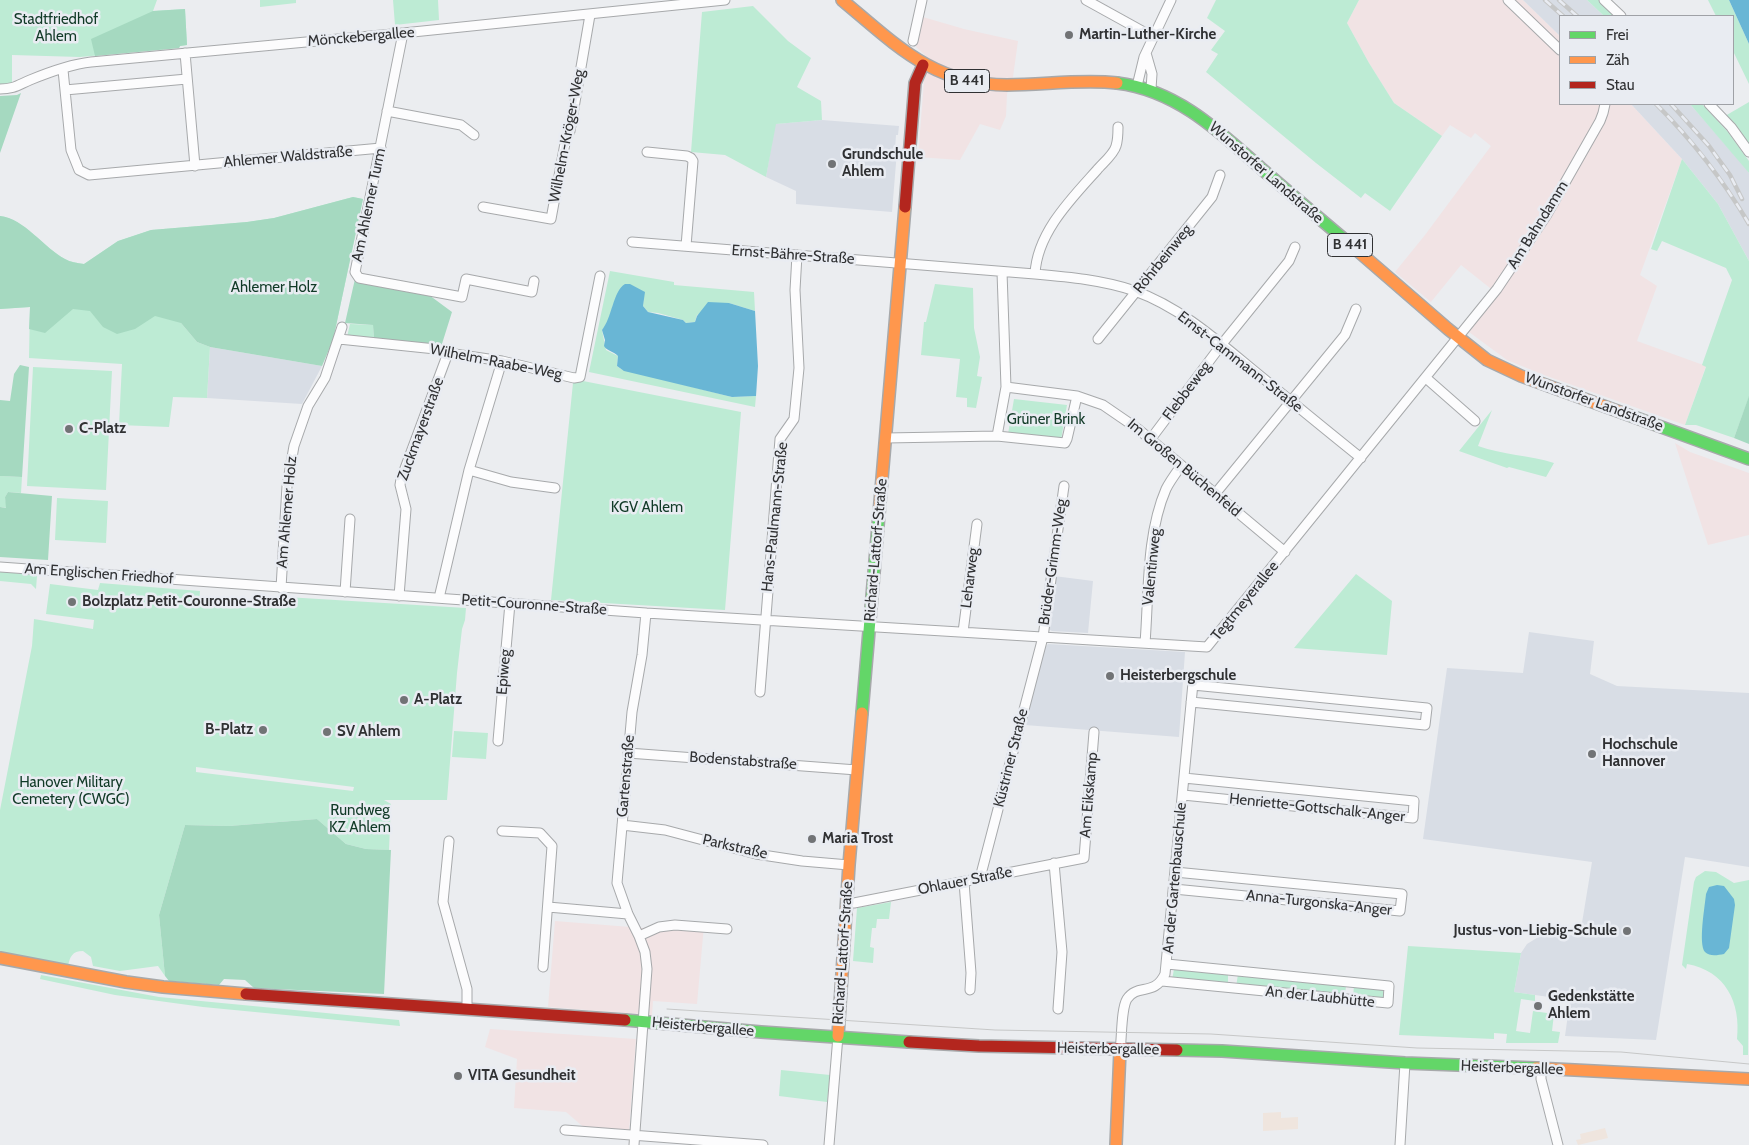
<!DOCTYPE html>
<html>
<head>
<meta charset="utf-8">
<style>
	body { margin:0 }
	#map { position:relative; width:1749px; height:1145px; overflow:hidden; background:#ebedf0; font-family:Cabin,sans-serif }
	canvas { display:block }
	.legend { position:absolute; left:1559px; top:15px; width:175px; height:90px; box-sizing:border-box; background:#e9ecf2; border:1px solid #9fa1a6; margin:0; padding:6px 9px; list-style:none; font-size:15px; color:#303133 }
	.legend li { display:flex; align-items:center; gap:10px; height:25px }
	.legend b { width:25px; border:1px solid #9fa1a6 }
</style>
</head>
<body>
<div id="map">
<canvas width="1749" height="1145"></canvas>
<ul class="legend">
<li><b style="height:6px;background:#63d668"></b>Frei</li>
<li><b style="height:6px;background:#ff974d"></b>Zäh</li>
<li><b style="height:6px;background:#b3261e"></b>Stau</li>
</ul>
</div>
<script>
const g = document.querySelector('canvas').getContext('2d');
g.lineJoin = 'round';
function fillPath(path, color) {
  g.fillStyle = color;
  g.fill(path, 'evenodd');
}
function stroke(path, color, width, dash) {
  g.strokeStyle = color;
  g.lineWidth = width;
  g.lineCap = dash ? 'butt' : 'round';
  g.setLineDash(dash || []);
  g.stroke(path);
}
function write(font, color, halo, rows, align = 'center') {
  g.font = font + ' Cabin,sans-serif';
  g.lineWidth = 5;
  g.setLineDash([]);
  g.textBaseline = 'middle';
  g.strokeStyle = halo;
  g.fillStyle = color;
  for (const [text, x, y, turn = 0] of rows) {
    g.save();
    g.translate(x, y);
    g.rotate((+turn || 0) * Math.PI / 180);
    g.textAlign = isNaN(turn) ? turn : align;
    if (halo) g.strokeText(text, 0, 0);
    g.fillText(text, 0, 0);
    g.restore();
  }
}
const commercial = new Path2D(`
	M1359 0H1523L1560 36V104H1631L1682 159 1640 275 1657 286 1637 341 1706 366 1685 425 1544 375 1507 360 1469 332 1506 281 1495 292 1461 265 1431 302 1395 272 1425 235 1491 146 1475 133 1471 138 1450 125 1442 136 1394 103 1369 63 1347 23Z
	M923 17 964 29 1018 41 1013 77 1007 94 1006 116 1000 130 980 124 960 160 918 157 926 56 916 47Z
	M1675 443 1690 452 1749 473V535L1708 545Z
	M555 921 643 928 673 922 704 925 697 1004 653 1001 652 1015 548 1007Z
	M490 1029 636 1039 629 1132 587 1130 566 1112 514 1108 517 1059 485 1047Z`);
const industrial = new Path2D(`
	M1281 1112V1118L1298 1117V1129L1263 1131V1113Z
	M1605 1128 1608 1138 1578 1145 1576 1140 1581 1139 1580 1134Z`);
const built = new Path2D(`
	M1523 0H1587L1604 16H1560V36Z
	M1631 104H1690L1745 167 1749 173V261L1718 204 1682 159Z
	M822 120 899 126 898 135H896L895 150 897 151 892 212 796 204V191L766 177 775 124Z
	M210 347 322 366 302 404 207 398Z
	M1054 576 1093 581 1088 633 1052 631 1050 630 1048 625Z
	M1529 632 1594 641 1590 674 1617 686 1749 693V867L1685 857 1656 1040 1565 1036 1570 1000 1514 992 1521 953 1527 944 1540 936 1580 935 1592 862 1423 839 1447 668 1523 673Z
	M1048 644 1185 652 1179 737 1025 725 1044 648Z`);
const green = new Path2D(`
	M0 0H157L153 11 185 9 187 45 180 46 179 48 80 57 12 55V83L0 85Z
	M260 0H296V3L260 7Z
	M393 0H438L439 20 395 25Z
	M1216 0H1359L1347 23 1369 63 1394 103 1442 136 1390 211 1365 193 1361 198 1316 163 1206 72 1218 54 1211 50 1225 31 1207 18Z
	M1587 0H1600L1616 16H1604Z
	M1708 0H1729L1749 44V84L1733 51V16H1716Z
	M753 6 788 41 811 58 797 87 821 101 822 120 776 124 766 177 725 155 691 152 702 12Z
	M1749 102V144H1748L1725 116Z
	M1690 104H1702L1728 132 1749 161V173Z
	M1682 159 1718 204 1749 261V397L1734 438 1696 425H1685L1706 367 1702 365 1732 280 1726 268 1662 241 1657 251 1651 249Z
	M353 197 363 199 333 340 256 335 181 323 197 342 210 347 207 398 173 397 169 427 119 425 122 364 29 358 30 307 0 309V216C24 219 44 248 65 259 70 262 77 263 84 264L118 241 151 230 247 222 274 218Z
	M610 271 674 282V285L754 292 755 311 729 303 697 315 695 322 686 323 683 320 658 313 648 312 643 306 644 292 613 305 608 323 602 330 606 350 618 356 617 366 621 369 732 397 756 396 755 407 589 372Z
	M935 284 973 288 974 328 980 357 977 376 982 377 976 408 967 407V398L956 397 960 359 921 355 924 322H926Z
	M350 324 373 325 374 339 347 337Z
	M33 367 112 371 106 490 27 486Z
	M578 380 741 412 725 610 551 600 573 383Z
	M1014 399 1067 405 1061 440 1008 434Z
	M1492 410 1478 446C1503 455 1529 455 1554 463L1546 477 1509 467 1507 468 1459 451Z
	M0 476 22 477 21 493 8 492 5 497 7 508 0 507Z
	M57 498 108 501 106 543 55 540Z
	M0 571 37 576 36 589 31 584 0 581Z
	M1356 574 1392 601 1387 655 1294 648Z
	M100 583 200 591 199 603 267 609 270 596 466 608 465 620 462 629 457 673 447 800H384L391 804 389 850 366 849 346 844 317 819 229 826 185 825 159 915 165 976 158 966 120 971 93 966 91 957 83 951C72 951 70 957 68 966L0 953V810L32 646 34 619 93 629 94 620 46 614 50 584 98 590ZM196 767 354 787 353 791 196 772Z
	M454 731 488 733 486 759 452 757Z
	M1705 871 1716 872 1734 883 1749 880 1748 1055H1743V1046L1737 1039C1741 1003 1726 971 1687 964L1686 969 1682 965 1694 882 1696 877Z
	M891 902 889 919H877L876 928H872L870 947 874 948 873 963 853 961 857 908Z
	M1408 946 1521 953 1514 992 1535 995V1001L1521 999 1516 1031 1530 1033 1533 1011 1554 1014 1552 1031 1560 1032 1558 1043H1506L1507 1034 1494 1033V1039L1399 1035Z
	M1174 969 1228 974V985L1172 980Z
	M1238 974 1344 984 1346 986 1345 995 1236 987Z
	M41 975 159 997 399 1020 400 1026 203 1007 115 995 40 979Z
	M1354 985 1380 988 1384 992V997L1379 1000 1353 998Z
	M781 1070 830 1075 827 1102 779 1096Z`);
const forest = new Path2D(`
	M185 9 187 45 180 46 179 48 95 56 91 39 153 11Z
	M21 93 0 153V96L17 95Z
	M353 197 363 199 333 340 322 366 210 347 197 342 181 323 155 316 135 329 117 334 103 327 90 311 73 309 45 333 29 329 30 307 0 309V216C24 218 44 248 65 259 70 262 77 263 84 264L118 241 151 230 247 222 274 218Z
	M355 279 429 295 452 312 441 347 374 339 373 325 345 323Z
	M20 365 29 367 22 477 0 476V400L10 401 14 374Z
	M1749 396V444L1734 438Z
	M8 492 52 496 48 560 0 557V507L6 508 5 497Z
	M317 819 346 844 366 849 391 850 384 994 254 988 245 980 224 979 219 985 169 981 165 976 159 915 185 825 229 826Z`);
const water = new Path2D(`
	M1729 0H1749V44Z
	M625 284H630L645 292 643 306 648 312 683 320 686 323 695 322 697 316 708 302 729 303 755 311 758 366 756 396 732 397 624 371 617 366 618 356C613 351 607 351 604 346L605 340 602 330C612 318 613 291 625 284Z
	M1717 885 1724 886 1734 899 1735 905 1729 948 1724 954C1718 955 1710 957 1705 952 1698 944 1705 906 1706 894L1709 887Z`);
const street = new Path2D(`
	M1086 0 1153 37
	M1508 0 1560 50
	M1604 0 1621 16
	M403 33 355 272 359 278 462 297 466 279 532 292 534 281
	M913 41 922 0
	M185 53 195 166
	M1146 53 1152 74 1151 89
	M63 70 71 150 79 170 89 175 381 148
	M1137 86 1144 57 1171 0
	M0 89C14 89 18 85 30 80 47 73 73 64 91 62L403 33 725 0
	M65 90 187 79
	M1709 104 1731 127 1749 152
	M387 111 461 125 474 135
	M647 152 687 156 691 158 693 161 686 246
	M483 207 551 219 566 138 570 131 590 15
	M632 242 1035 274C1069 277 1103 280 1135 291 1182 308 1220 343 1258 374 1292 402 1326 430 1361 458
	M1002 272 1006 387
	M1035 274C1037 233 1071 199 1097 170 1102 164 1114 154 1116 146 1118 140 1118 133 1118 127
	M339 339 445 350 448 353 502 361 574 378 580 377 600 276
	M1098 339 1212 197 1220 175
	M1426 378 1475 421
	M997 436 1065 443 1067 439 1077 396
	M886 438 997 436 1006 387 1077 396 1103 405 1138 429 1285 552
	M1150 440 1222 344 1289 261 1295 247
	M469 470 511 482 555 488
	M1215 494 1345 335 1356 309
	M0 567 646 613 1207 647 1497 289 1546 216 1600 121 1603 113 1605 104
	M281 588 287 486 294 446 308 406 325 378 342 327
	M345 592 350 519
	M399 596 406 509 400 485 401 479 448 353
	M439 598 469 470 502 361
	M963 632 977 524
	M1145 643C1149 594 1146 535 1166 489 1170 481 1176 473 1181 466
	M760 692 780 439 794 419 799 368 795 290 797 255
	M1191 702 1425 725 1427 708 1193 685
	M498 741 510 603
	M628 753 857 770
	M1183 795 1413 818 1414 801 1184 778
	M622 825 665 830 756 854 802 861 849 865
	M502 831 540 833 552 846 543 967
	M449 841 443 902 467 989V1009
	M1054 863 1062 952 1058 1009
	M980 878 1043 637 1064 486
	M964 882 971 973 970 990
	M1174 889 1400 911 1402 894 1175 872
	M847 903H854L1084 858 1094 732
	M548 907 628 914
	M639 936 659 927 675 925 727 929
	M1162 981 1388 1003 1389 986 1167 964
	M1120 1050C1122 1038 1121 1009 1127 999 1138 983 1154 997 1165 974L1193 683
	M1541 1069V1079L1558 1145
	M565 1130 763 1145
	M634 1145 647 969 645 952 639 936 628 914 617 883 632 712 642 655 646 613
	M829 1145 838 1036
	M1400 1145 1405 1063`);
const fast = new Path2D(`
	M1117 83C1177 90 1220 132 1263 170 1292 195 1321 220 1351 245
	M1623 413 1749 459
	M862 713 879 514
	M625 1020 761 1032 909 1042
	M1177 1050 1222 1051 1405 1063 1536 1068`);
const slow = new Path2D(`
	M842 0C895 44 933 85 1007 85 1044 85 1080 79 1117 83
	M1351 245 1448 329 1487 360 1521 376 1623 413
	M879 514 905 207
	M0 958 126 982 163 987 246 994
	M838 1036 849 865 862 713
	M1536 1068 1749 1079
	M1116 1145 1120 1050`);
const jam = new Path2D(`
	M905 207 915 83 923 65
	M246 994 625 1020
	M909 1042 979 1046 1177 1050`);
const tram = new Path2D(`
	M667 1009 995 1030 1211 1034 1417 1048 1621 1052 1749 1064`);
const rail = new Path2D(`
	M1545 0 1563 16
	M1559 0 1577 16
	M1656 104C1693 141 1722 178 1749 224
	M1671 104 1709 146 1730 175 1742 199`);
const markers = [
	[1069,35,5,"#717375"],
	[832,164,5,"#717375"],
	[69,429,5,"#717375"],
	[72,602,5,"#717375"],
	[1110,676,5,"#717375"],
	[404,700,5,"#717375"],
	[263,730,5,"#717375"],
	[327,732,5,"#717375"],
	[1592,754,5,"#717375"],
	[812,839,5,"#717375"],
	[1627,931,5,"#717375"],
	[1538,1006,5,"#717375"],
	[458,1076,5,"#717375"]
];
const shields = [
	[967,81,45],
	[1350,245,45]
];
const shieldNames = [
	["B 441",967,81],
	["B 441",1350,245]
];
const parkNames = [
	["Stadtfriedhof",56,20],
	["Ahlem",56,37],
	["Ahlemer Holz",274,288],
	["Grüner Brink",1046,420],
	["KGV Ahlem",647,508],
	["Hanover Military",71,783],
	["Cemetery (CWGC)",71,800],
	["Rundweg",360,811],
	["KZ Ahlem",360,828]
];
const poiNames = [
	["Martin-Luther-Kirche",1079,35],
	["Grundschule",842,155],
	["Ahlem",842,172],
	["C-Platz",79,429],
	["Bolzplatz Petit-Couronne-Straße",82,602],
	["Heisterbergschule",1120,676],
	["A-Platz",414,700],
	["B-Platz",253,730,"right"],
	["SV Ahlem",337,732],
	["Hochschule",1602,745],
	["Hannover",1602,762],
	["Maria Trost",822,839],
	["Justus-von-Liebig-Schule",1617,931,"right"],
	["Gedenkstätte",1548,997],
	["Ahlem",1548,1014],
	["VITA Gesundheit",468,1076]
];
const streetNames = [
	["Mönckebergallee",361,37,-5],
	["Wilhelm-Kröger-Weg",567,136,-79],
	["Ahlemer Waldstraße",288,157,-5],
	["Wunstorfer Landstraße",1266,173,41],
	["Am Ahlemer Turm",369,205,-78],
	["Am Bahndamm",1538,225,-58],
	["Ernst-Bähre-Straße",793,255,4],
	["Röhrbeinweg",1163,259,-51],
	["Wilhelm-Raabe-Weg",496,362,11],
	["Ernst-Cammann-Straße",1240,362,38],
	["Flebbeweg",1187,391,-53],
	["Wunstorfer Landstraße",1594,402,20],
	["Zuckmayerstraße",421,429,-70],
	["Im Großen Büchenfeld",1184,468,40],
	["Am Ahlemer Holz",287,512,-85],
	["Hans-Paulmann-Straße",775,517,-84],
	["Richard-Lattorf-Straße",876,550,-85],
	["Brüder-Grimm-Weg",1053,562,-82],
	["Valentinweg",1152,567,-84],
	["Am Englischen Friedhof",99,574,4],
	["Leharweg",970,578,-83],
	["Tegtmeyerallee",1245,601,-51],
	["Petit-Couronne-Straße",534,605,4],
	["Epiweg",504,672,-85],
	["Küstriner Straße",1011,758,-76],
	["Bodenstabstraße",743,761,4],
	["Gartenstraße",626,776,-85],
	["Am Eikskamp",1089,795,-85],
	["Henriette-Gottschalk-Anger",1317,808,6],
	["Parkstraße",735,847,13],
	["An der Gartenbauschule",1175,878,-85],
	["Ohlauer Straße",965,881,-11],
	["Anna-Turgonska-Anger",1319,903,6],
	["Richard-Lattorf-Straße",843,953,-86],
	["An der Laubhütte",1320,997,6],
	["Heisterbergallee",703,1027,5],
	["Heisterbergallee",1108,1049,1],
	["Heisterbergallee",1512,1068,2]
];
fillPath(commercial, '#f1e3e4');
fillPath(industrial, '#efe5de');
fillPath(built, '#d8dde5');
fillPath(green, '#bdebd4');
fillPath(forest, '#a5d9c0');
fillPath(water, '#69b6d5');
stroke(street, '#a7a9ab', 11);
stroke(fast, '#a7a9ab', 14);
stroke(slow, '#a7a9ab', 14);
stroke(jam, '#a7a9ab', 14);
stroke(street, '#fcfcfd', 9);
stroke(fast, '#63d668', 11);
stroke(slow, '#ff974d', 11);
stroke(jam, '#b3261e', 11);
stroke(tram, '#c6c7c7', 1);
stroke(rail, '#c6c7c7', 4.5);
stroke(rail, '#e9ecf2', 2.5, [8]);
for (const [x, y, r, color] of markers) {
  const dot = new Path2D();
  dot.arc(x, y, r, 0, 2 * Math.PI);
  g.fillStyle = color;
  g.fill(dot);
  stroke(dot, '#e9ecf2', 2);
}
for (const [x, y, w] of shields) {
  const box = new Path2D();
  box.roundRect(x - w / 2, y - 11.5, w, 23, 4);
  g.fillStyle = '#e9ecf2';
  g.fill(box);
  stroke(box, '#303133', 1);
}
write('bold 14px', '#303133', null, shieldNames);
write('15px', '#113a27', '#e9ecf2', parkNames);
write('bold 15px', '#303133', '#e9ecf2', poiNames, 'left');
write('15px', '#303133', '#e9ecf2', streetNames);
</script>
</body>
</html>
